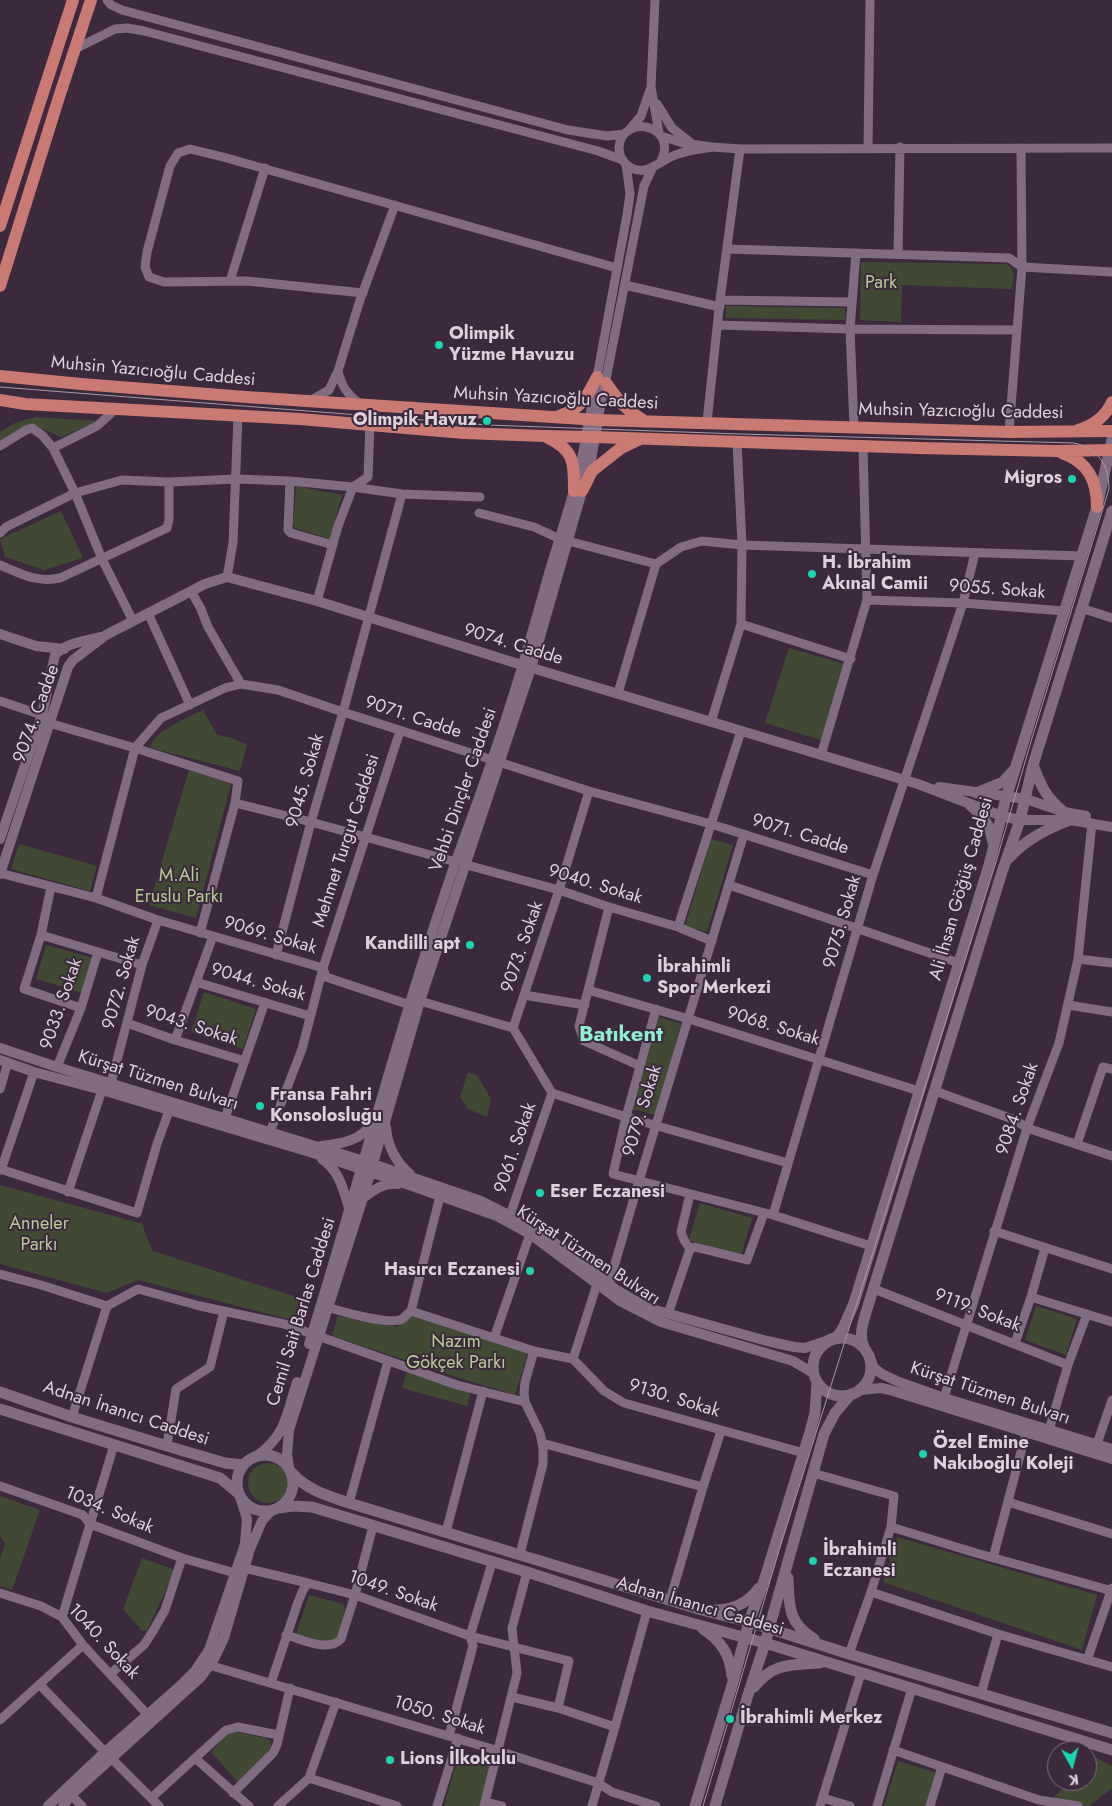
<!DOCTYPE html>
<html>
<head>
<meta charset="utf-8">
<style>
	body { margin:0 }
	#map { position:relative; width:1112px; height:1806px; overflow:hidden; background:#3c293d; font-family:Jost,sans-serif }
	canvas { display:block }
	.north { position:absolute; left:1047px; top:1741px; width:50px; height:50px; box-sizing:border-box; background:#3c293d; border:1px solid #7d6c7d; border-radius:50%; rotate:173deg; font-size:14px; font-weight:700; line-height:20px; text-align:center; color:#ded1de }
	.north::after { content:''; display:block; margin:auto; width:18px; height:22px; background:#1bd5b1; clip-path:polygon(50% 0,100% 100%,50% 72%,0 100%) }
</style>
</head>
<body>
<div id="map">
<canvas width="1112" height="1806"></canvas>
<div class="north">K</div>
</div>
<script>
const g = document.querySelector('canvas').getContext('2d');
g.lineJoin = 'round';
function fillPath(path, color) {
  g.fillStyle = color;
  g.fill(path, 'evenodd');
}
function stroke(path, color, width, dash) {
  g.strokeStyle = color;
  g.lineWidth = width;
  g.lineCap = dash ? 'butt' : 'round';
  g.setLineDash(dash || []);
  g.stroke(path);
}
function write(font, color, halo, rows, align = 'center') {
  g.font = font + ' Jost,sans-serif';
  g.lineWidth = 4;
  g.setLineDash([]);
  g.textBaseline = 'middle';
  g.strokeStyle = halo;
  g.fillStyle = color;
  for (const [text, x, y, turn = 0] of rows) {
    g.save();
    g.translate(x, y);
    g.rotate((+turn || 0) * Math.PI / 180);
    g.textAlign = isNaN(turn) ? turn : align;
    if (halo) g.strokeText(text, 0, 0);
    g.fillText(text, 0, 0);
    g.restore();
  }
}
const green = new Path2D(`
	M861 262 1007 264 1014 272 1012 289 902 285 901 322 860 320Z
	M726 306 845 308V320L726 318Z
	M36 417 98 421 61 437 36 426 0 444V432L15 423Z
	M296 486 342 495 330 539 295 528 293 525Z
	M61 511 83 558 44 570 5 557 0 539Z
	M789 648 844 664 821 740 765 723Z
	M203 710 217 735 232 738 247 745 240 771 151 748C150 732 190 717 203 710Z
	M189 770 231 784 196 918 149 905Z
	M711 839 733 845 707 932 685 926Z
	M19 844 97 866 90 891 11 869Z
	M46 945 93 958 83 993 36 979Z
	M204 992 256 1009 243 1049 191 1032Z
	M659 1017 681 1024 656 1115 633 1109Z
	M468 1072 477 1075 491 1099 487 1117 468 1109 460 1097Z
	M0 1185 143 1224 145 1234 153 1251 309 1301 303 1323 138 1280 107 1293 0 1264Z
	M700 1203 752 1218 741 1256 689 1240Z
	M1036 1306 1077 1319 1066 1355 1025 1340Z
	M412 1315 528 1353 515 1395 450 1375 332 1336 338 1316 397 1327Z
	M407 1372 471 1390 467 1406 402 1388Z
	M248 1483a20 20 0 1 1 40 0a20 20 0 1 1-40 0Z
	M0 1496 40 1510 12 1590 0 1586V1558L5 1544 0 1536Z
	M897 1537 1097 1595 1082 1650 883 1582Z
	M142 1558 175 1570 147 1631H142L123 1609Z
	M309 1595 343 1604 345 1609 338 1638 325 1642 296 1634Z
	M235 1732 266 1738 271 1742C272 1754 247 1773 238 1782L211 1752 228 1733Z
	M459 1754 492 1763 480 1806H444Z
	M1096 1758 1112 1766V1788L1089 1806H1044L1071 1781H1087V1766Z
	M898 1761 937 1773 926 1806H884Z`);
const minor = new Path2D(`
	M107 0 111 5 122 10 568 130 607 136 624 134
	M655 0 651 87 659 133
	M75 49 115 29 127 28 144 31 598 151 623 160
	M657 104 672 128 690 142
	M630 129 641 116 650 90
	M712 147 740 149
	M868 147 870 0
	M660 163C681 124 622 113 619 147 619 153 621 160 626 164 645 181 660 159 678 154 689 150 701 149 712 147L683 143 661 136
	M727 249 1009 258 1022 267 1112 272
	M898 254 900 147
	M230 281 265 168
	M625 285 720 307
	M363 293 247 281 164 282 149 277 145 267 147 252 170 166 178 153 190 149 223 157 617 268
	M720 300 851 302
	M718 325 850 329 1017 330
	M338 371 360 300 395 205
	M310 401 329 390 338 371C342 387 347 394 360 404
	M116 409 97 426 53 448 75 493 102 559 133 621
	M589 420 627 215 630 194 626 164
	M598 420 644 186 652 169
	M707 422 720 300 740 149 1112 148
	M854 427 850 329 856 253
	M1009 432 1022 267 1021 148
	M0 446 26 430 32 428 42 435 53 448
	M290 481 288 530 291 533 333 545
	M479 513 534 527 560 539
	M0 533 6 527 75 493 122 480 169 482 236 479 290 481 353 487 402 494 480 497
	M568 541 656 564
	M0 565C21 574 36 583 60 578L167 528 169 520V482
	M227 577 233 543 238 416
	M191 591 201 609 208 627 241 684
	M867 600 963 603 1064 611
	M317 601 338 526 353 487 368 477 370 424
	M1081 608 1112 618
	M148 613 190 705
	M741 624 851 659
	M618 693 656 564 681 547 702 541 742 545 1081 556
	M0 701 42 715
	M711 722 741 624 742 545 737 442
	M49 723 135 748 238 781 235 803 200 933
	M821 755 867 600 863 447
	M235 803 311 822 456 862
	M467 865 559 890 609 907 678 927 712 941
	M0 873 96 898 158 920 323 968 326 977 410 1005
	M729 885 959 963
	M51 887 41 935 24 989 81 1008
	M96 898 135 748 161 718 225 688 241 684 278 690 343 712 589 791 711 824 873 875
	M609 907 579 1026 584 1041 640 1066
	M678 927 741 731
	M41 935 142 965
	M276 955 311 822 343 712 402 494
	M1078 959 1112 963
	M196 982 310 1016
	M588 990 689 1019 919 1091
	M524 995 585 1005
	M420 1001 513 1028 552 1093
	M1068 1005 1112 1012
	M656 1009 626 1117 613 1174 773 1215 871 1246
	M127 1023 175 1040 245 1061
	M513 1028 559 890 589 791
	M175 1040 213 936
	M57 1067 81 1008 98 952
	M111 1083 142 965 158 920
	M0 1089 8 1062
	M935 1091 1015 1120 1027 1128 1112 1156
	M552 1093 626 1117 788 1163
	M225 1118 265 1002
	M270 1132 302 1049 323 968 400 731
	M1077 1144 1103 1067 1112 1069
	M0 1169 137 1213 157 1144 169 1111
	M1 1170 34 1072
	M68 1192 102 1090
	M510 1215 552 1093
	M773 1215 873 875 963 603 975 553
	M994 1231 1112 1269
	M690 1249 695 1247 747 1260 764 1213
	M0 1274 41 1285 107 1306
	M609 1284 639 1181 744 834
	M874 1289 1068 1365
	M1031 1297 1112 1322
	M323 1306C338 1310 388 1326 402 1319 405 1317 408 1313 411 1311L534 1351 573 1359 604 1391 624 1403 804 1453
	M411 1311 440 1196
	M668 1314 690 1249 684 1240 681 1232 690 1194
	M494 1338 530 1234
	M1015 1343 1031 1297 1045 1248
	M573 1359 597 1284
	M944 1398 1027 1128 1059 1043 1078 959 1092 823
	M72 1417 107 1306 138 1289 200 1306 284 1324 457 1385 525 1402
	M1049 1430 1068 1365 1087 1314
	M542 1443 703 1487 670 1600
	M1097 1444 1112 1400
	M167 1445 176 1389 210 1367 224 1311
	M813 1473 894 1496 891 1527 871 1592
	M0 1486 83 1515 90 1524 182 1558 235 1573
	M703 1487 721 1431
	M1008 1502 1112 1534
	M349 1503 388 1361
	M891 1527 976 1553 1112 1591
	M446 1532 483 1391
	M520 1554 543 1464V1448L540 1433 525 1402 524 1393 525 1382 534 1351
	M993 1558 1026 1433
	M244 1568 308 1583
	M0 1593 41 1606 62 1617 83 1645 147 1714
	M62 1617 114 1445
	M286 1635C302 1639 328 1653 341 1639L355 1595 373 1526
	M849 1654 871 1592 998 1634 1112 1667
	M1087 1660 1112 1588
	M209 1665 499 1751 598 1783 612 1792 656 1806
	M110 1674 144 1645 153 1631 165 1610 182 1558
	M271 1683 298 1602 303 1590 308 1583 355 1595 470 1636 569 1661 558 1708
	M40 1685 105 1752
	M981 1694 998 1634
	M512 1697 558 1708 615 1727
	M0 1720 83 1645
	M449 1736 473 1646 470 1636 492 1563
	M893 1750 1039 1800 1078 1806
	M195 1758 249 1806
	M112 1759 159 1806
	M309 1778 397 1806
	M233 1793 273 1753 277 1745 290 1688
	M71 1795 82 1806
	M151 1798 226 1730 238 1727 278 1735
	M823 1798 850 1806
	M486 1802 502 1806
	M278 1806 309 1778 336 1702
	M437 1806 458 1738
	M484 1806 517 1673 512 1628 527 1572
	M592 1806 615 1727 647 1611
	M820 1806 861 1673
	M877 1806 912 1688
	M930 1806 942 1767`);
const tertiary = new Path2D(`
	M0 634 36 646 64 649
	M939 787 1026 799 1064 812 1086 816
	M0 839 42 715 55 655C65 643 85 641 100 637
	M0 874 68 667 73 660 106 635 205 584 227 577 317 601 522 665 918 784 1002 816 1020 820H1070L1112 827
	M0 1048 57 1067 364 1161 481 1201 532 1227 572 1255 615 1289 648 1308 767 1341 794 1347 805 1348 829 1340
	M0 1060 34 1072 102 1090 313 1153 412 1186 497 1216 530 1234 620 1301 661 1322 793 1361 813 1373
	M386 1127C387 1145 396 1163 410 1174
	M321 1146C340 1144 363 1141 373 1121
	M322 1159C340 1171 344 1192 350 1211
	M363 1198C374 1190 384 1182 398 1184
	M309 1344C359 1183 401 1020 456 861 468 827 481 794 492 760 514 698 532 634 550 570 565 521 582 471 589 420
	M869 1355 874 1368 882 1374 899 1382 944 1398 1112 1449
	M860 1390 881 1388 890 1390 1112 1459
	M258 1455C286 1435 287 1413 297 1382
	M289 1467 287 1454 289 1430 363 1198 420 1001 531 668 591 460 598 420
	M48 1806 105 1752 180 1686 195 1671 209 1650 245 1544 247 1519 240 1497
	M63 1806 71 1795 201 1677 214 1659 224 1638 250 1549 262 1521 272 1510`);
const secondary = new Path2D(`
	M1033 765C1041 786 1046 798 1064 812
	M976 793 1003 782 1013 771
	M969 804C983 817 990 823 993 843
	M1009 858C1026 839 1047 829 1070 820
	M813 1367a29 29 0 1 1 58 0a29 29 0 1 1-58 0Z
	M829 1340 837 1337 843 1328 854 1303 989 865 1006 798 1097 507 1112 439
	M864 1347C858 1334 864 1320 868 1306L1002 872 1020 820 1033 765 1112 511
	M0 1392 72 1417 177 1449 225 1463 243 1465
	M0 1409 220 1478 238 1493
	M237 1483a28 28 0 1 1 56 0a28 28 0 1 1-56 0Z
	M292 1473C307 1490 328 1496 349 1503L702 1610 749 1622 849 1654 1112 1733
	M278 1508 293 1506 312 1507 527 1572 647 1611 765 1643 1112 1750
	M788 1578C789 1606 788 1623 814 1639
	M715 1610C732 1610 748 1603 759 1588
	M703 1629C721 1641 730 1654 732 1676
	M754 1687C773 1663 790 1665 820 1663
	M695 1806 733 1682 749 1622 764 1581 810 1432 815 1413 817 1382
	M715 1806 748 1695 765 1643 824 1434 835 1413 851 1394`);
const primary = new Path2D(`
	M0 226 73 0
	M0 286 59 97 91 0
	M0 376 81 384 246 397 598 420 1009 432 1112 431
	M606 383C617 399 626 410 643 420
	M0 400 25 404 300 419 464 433 544 436 595 437 919 448 1057 451 1112 450
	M559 416C582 408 586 398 597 377
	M1078 430C1093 426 1106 416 1112 402
	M548 438C575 450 574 464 574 491
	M1062 453C1088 462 1097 480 1097 507
	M582 491 592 471 621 448 638 440`);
const tram = new Path2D(`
	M0 387 487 425 739 434 1074 443C1097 448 1109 464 1109 489L1032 738 996 862 781 1544 703 1806`);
const markers = [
	[439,345,5,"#1bd5b1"],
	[487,421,5,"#1bd5b1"],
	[1072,479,5,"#1bd5b1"],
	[812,574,5,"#1bd5b1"],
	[470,945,5,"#1bd5b1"],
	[647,978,5,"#1bd5b1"],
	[260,1106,5,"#1bd5b1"],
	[540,1193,5,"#1bd5b1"],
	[530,1271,5,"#1bd5b1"],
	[923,1454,5,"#1bd5b1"],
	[813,1561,5,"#1bd5b1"],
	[730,1719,5,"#1bd5b1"],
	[390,1760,5,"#1bd5b1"]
];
const parkNames = [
	["Park",881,284],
	["M.Ali",179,877],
	["Eruslu Parkı",179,898],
	["Anneler",39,1225],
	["Parkı",39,1246],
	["Nazım",456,1343],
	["Gökçek Parkı",456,1364]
];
const poiNames = [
	["Olimpik",449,335],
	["Yüzme Havuzu",449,356],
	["Olimpik Havuz",477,421,"right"],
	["Migros",1062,479,"right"],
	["H. İbrahim",822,564],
	["Akınal Camii",822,585],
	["Kandilli apt",460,945,"right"],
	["İbrahimli",657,968],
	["Spor Merkezi",657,989],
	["Fransa Fahri",270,1096],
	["Konsolosluğu",270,1117],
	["Eser Eczanesi",550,1193],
	["Hasırcı Eczanesi",520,1271,"right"],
	["Özel Emine",933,1444],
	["Nakıboğlu Koleji",933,1465],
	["İbrahimli",823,1551],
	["Eczanesi",823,1572],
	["İbrahimli Merkez",740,1719],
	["Lions İlkokulu",400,1760]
];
const streetNames = [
	["Muhsin Yazıcıoğlu Caddesi",153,372,5],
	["Muhsin Yazıcıoğlu Caddesi",556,399,3],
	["Muhsin Yazıcıoğlu Caddesi",961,412,1],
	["9055. Sokak",997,590,4],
	["9074. Cadde",513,645,17],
	["9074. Cadde",37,714,-70],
	["9071. Cadde",413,718,18],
	["9045. Sokak",306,781,-74],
	["Vehbi Dinçler Caddesi",464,790,-71],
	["9071. Cadde",800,835,17],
	["Mehmet Turgut Caddesi",347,841,-72],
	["9040. Sokak",595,885,17],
	["Ali İhsan Göğüş Caddesi",962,889,-74],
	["9075. Sokak",843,922,-74],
	["9069. Sokak",270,936,16],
	["9073. Sokak",523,947,-71],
	["9072. Sokak",122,983,-74],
	["9044. Sokak",258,983,16],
	["9033. Sokak",62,1004,-71],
	["9043. Sokak",191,1026,18],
	["9068. Sokak",773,1027,17],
	["Kürşat Tüzmen Bulvarı",158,1081,17],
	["9084. Sokak",1018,1109,-71],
	["9079. Sokak",643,1111,-73],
	["9061. Sokak",516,1148,-71],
	["Kürşat Tüzmen Bulvarı",588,1256,33],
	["9119. Sokak",977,1311,21],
	["Cemil Sait Barlas Caddesi",302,1312,-73],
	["Kürşat Tüzmen Bulvarı",990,1394,18],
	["9130. Sokak",674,1399,17],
	["Adnan İnanıcı Caddesi",126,1414,18],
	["1034. Sokak",109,1511,23],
	["1049. Sokak",393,1592,19],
	["Adnan İnanıcı Caddesi",700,1607,16],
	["1040. Sokak",103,1642,47],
	["1050. Sokak",439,1716,17]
];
const districtNames = [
	["Batıkent",621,1036]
];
fillPath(green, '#414933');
stroke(minor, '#826c83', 9);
stroke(tertiary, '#826c83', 10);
stroke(secondary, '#826c83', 11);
stroke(primary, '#c97a72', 12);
stroke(tram, '#a797a7', 1);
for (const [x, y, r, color] of markers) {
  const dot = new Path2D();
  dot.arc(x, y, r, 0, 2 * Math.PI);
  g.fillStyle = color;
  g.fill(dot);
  stroke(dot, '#3c293d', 2);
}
write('18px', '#b7cc92', '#3c293d', parkNames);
write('bold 18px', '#ded1de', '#3c293d', poiNames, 'left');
write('18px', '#ded1de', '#3c293d', streetNames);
write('bold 22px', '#8deed4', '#3c293d', districtNames);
</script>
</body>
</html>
